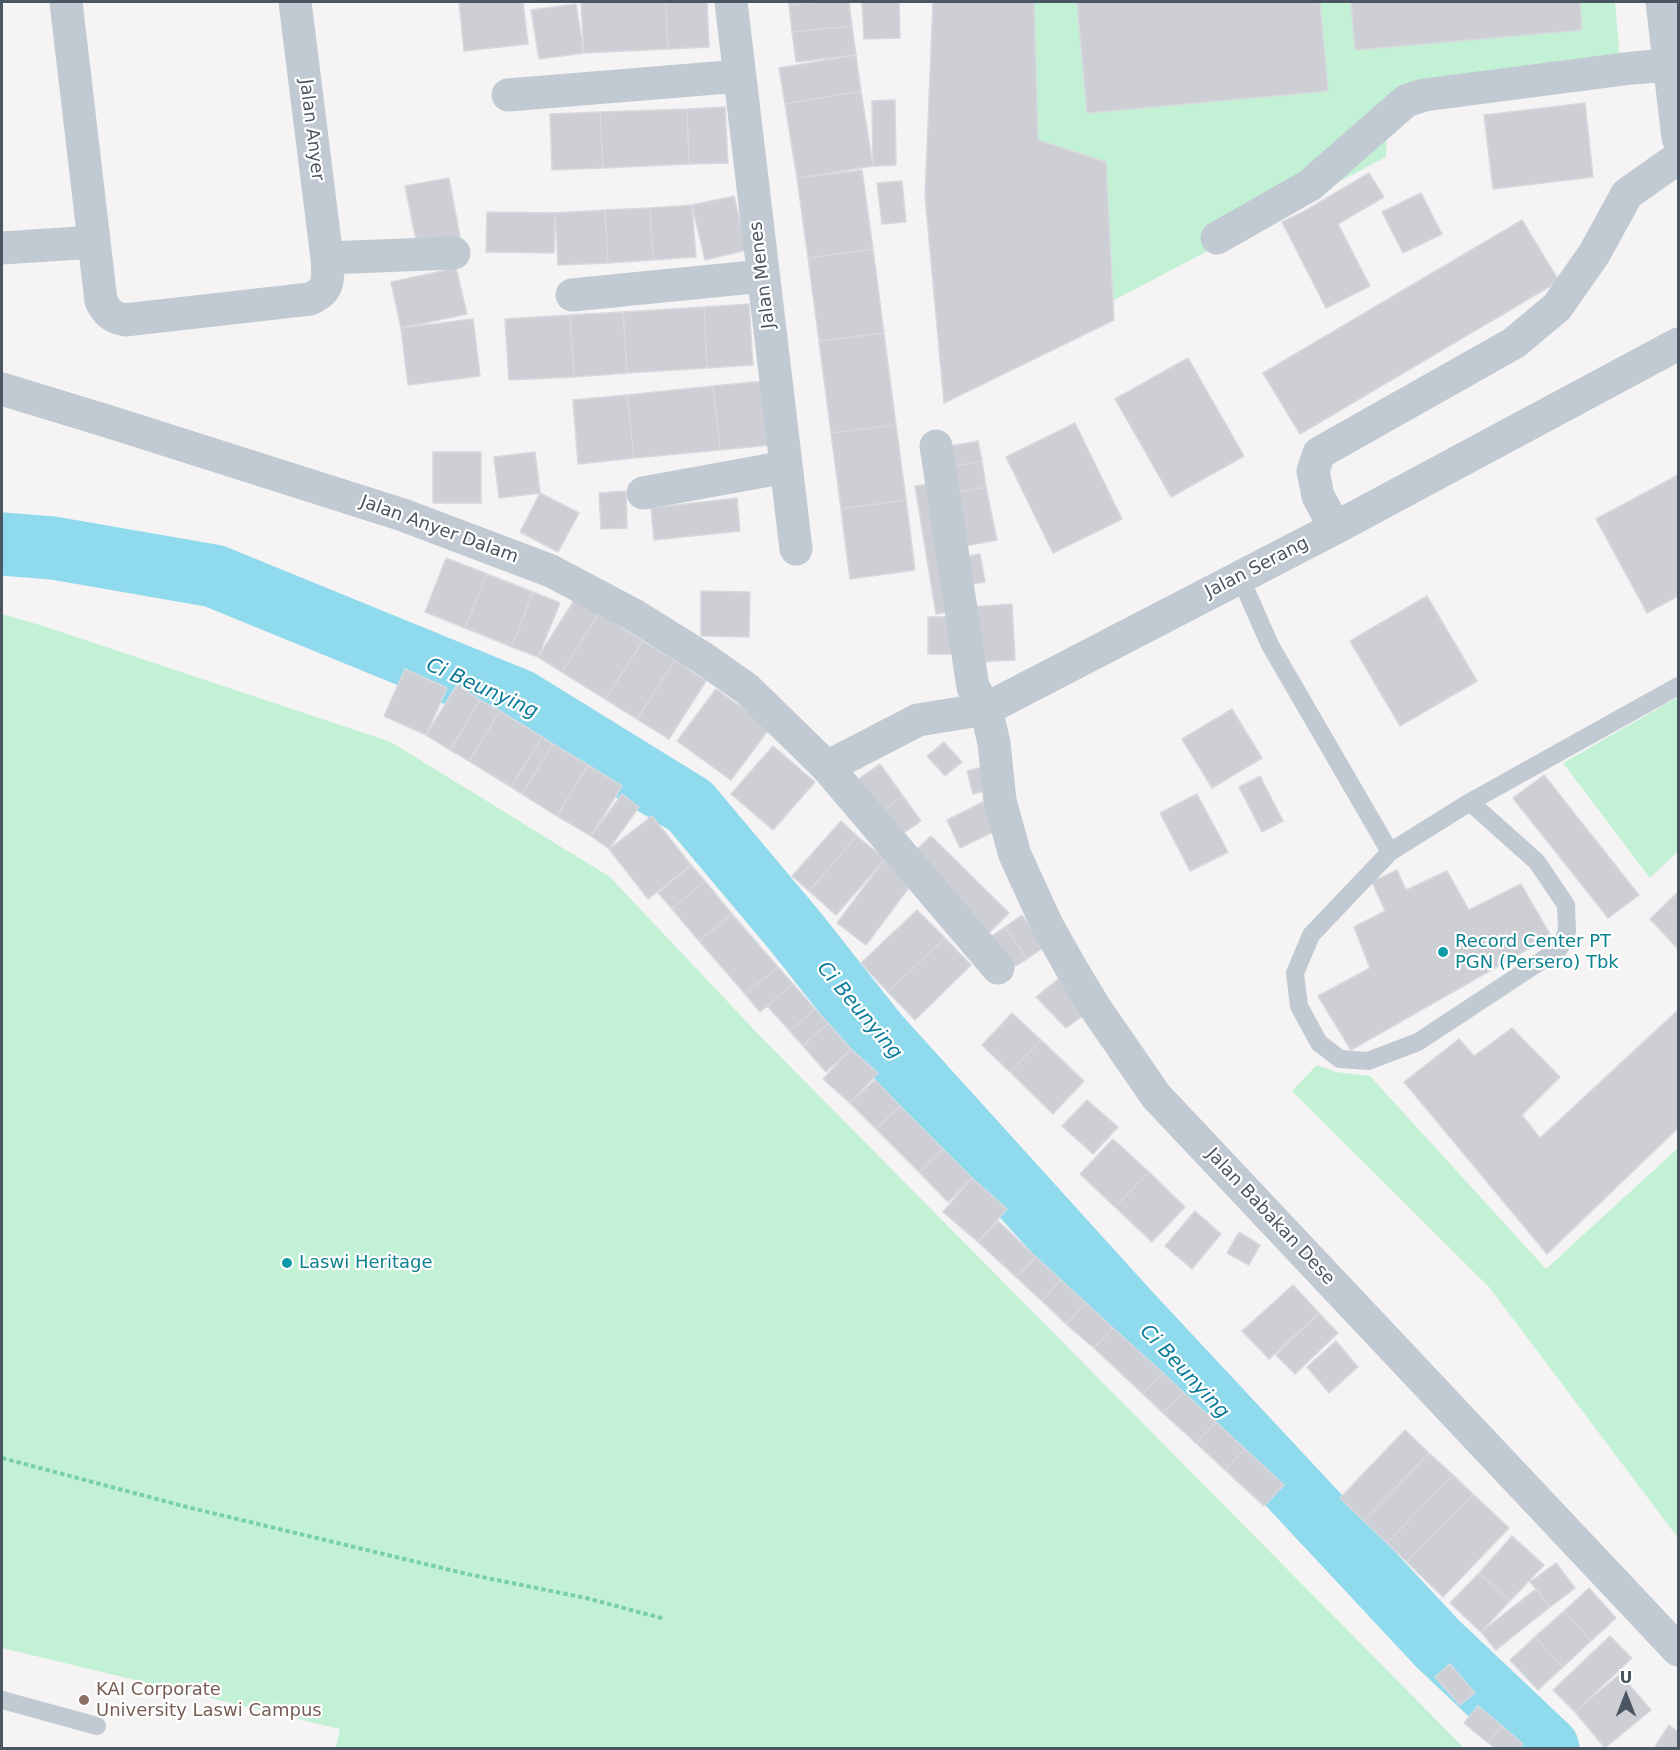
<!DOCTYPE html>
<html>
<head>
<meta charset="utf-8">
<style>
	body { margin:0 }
	#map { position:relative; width:1680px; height:1750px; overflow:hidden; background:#f5f3f3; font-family:"DejaVu Sans",sans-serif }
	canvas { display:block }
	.frame { position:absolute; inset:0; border:3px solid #4a5661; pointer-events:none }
	.north { position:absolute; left:1596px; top:1666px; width:60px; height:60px; -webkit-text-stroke:4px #fff; paint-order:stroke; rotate:0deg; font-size:16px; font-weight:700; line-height:24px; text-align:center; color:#4a5661 }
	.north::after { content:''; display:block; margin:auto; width:21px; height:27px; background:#4a5661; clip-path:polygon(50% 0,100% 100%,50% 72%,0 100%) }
</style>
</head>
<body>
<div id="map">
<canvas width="1680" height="1750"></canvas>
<div class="frame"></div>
<div class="north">U</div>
</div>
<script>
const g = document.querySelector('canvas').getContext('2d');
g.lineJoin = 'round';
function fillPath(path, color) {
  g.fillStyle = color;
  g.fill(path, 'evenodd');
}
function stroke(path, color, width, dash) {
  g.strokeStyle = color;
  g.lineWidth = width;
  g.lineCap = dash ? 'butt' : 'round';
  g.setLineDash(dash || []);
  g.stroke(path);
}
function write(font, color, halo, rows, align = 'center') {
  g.font = font + ' "DejaVu Sans",sans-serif';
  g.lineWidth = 4.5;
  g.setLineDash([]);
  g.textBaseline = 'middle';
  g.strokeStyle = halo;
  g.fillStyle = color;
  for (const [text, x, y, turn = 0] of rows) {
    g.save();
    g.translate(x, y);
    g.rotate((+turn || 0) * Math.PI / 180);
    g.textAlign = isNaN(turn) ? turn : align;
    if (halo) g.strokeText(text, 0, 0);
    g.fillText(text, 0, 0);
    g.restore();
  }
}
const green = new Path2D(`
	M939 2H1615L1622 83 1388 99 1386 157 991 365 936 28Z
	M2 614 40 625 391 742 610 877 760 1036 1464 1748H336L340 1729 2 1648Z
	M1678 697V851L1650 878 1563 763Z
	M1317 1065 1336 1072 1370 1076 1546 1269 1678 1148V1538L1489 1287 1292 1091Z`);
const river = new Path2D(`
	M2 544 53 548 214 576 520 701 690 806 795 931 878 1036 1129 1313 1438 1644 1548 1748`);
const building = new Path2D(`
	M459 2H523L528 44 464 51Z
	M581 2H666L668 49 584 53Z
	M666 2H707L709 47 668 49Z
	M788 2H815L789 5Z
	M815 2H849L852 26 792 32 789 5Z
	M862 2H899L900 38 864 39Z
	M933 2H1034L1038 140 1106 162 1114 320 944 403 925 196Z
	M1077 2H1320L1328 91 1087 113Z
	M1351 2H1580L1582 30 1355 50Z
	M576 4 584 53 539 59 531 10Z
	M852 26 856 55 796 62 792 32Z
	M856 55 861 91 785 104 779 68Z
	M861 91 873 166 797 178 785 104Z
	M895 100 896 165 873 166 872 101Z
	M1585 103 1593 177 1493 189 1484 115Z
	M725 107 728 163 689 164 687 109Z
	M687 109 689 164 603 168 600 112Z
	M600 112 603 168 552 170 550 114Z
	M862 170 873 249 808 258 797 178Z
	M1369 173 1384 197 1338 224 1370 286 1326 308 1282 222 1303 212Z
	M449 178 461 242 418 250 405 186Z
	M902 181 906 222 882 224 877 183Z
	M1421 193 1442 234 1403 253 1382 212Z
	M734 196 747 250 705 260 692 205Z
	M692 205 696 257 653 260 650 208Z
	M650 208 653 260 608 263 605 210Z
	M605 210 608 263 558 265 555 213Z
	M487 212 555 213 554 253 486 252Z
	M1522 220 1559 281 1300 434 1263 373Z
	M873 249 884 333 819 341 808 258Z
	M456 268 467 314 401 328 391 282Z
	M749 304 753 365 707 368 704 307Z
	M704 307 707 368 627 373 623 312Z
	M623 312 627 373 574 377 570 315Z
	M570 315 574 377 509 380 505 319Z
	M473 319 480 376 408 385 401 328Z
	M884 333 896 425 831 433 819 341Z
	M1188 358 1244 456 1171 497 1115 399Z
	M764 381 771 445 720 450 713 386Z
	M713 386 720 450 634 458 627 395Z
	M627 395 634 458 578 464 573 400Z
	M1075 423 1122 519 1053 553 1006 457Z
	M896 425 906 500 841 509 831 433Z
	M978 441 982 461 944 468 940 448Z
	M433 452H481V503H433Z
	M535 452 540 493 499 498 494 457Z
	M982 461 986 487 949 494 944 468Z
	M1678 475V596L1647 613 1596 519Z
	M935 483 956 610 936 614 915 486Z
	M986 487 997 540 959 547 949 494Z
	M626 491 627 528 601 529 599 493Z
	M540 493 579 513 558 552 520 532Z
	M737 498 740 531 654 540 651 508Z
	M906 500 915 570 850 579 841 509Z
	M980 554 985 582 963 585 958 558Z
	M446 558 487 574 465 628 425 612Z
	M487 574 533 592 512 647 465 628Z
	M701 591 750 592 749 637 701 636Z
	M533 592 560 603 538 657 512 647Z
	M1427 596 1477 681 1400 726 1350 641Z
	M575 599 599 613 562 672 538 657Z
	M1012 604 1015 660 975 662 971 607Z
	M599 613 643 641 605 699 562 672Z
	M928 617H956V654H928Z
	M643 641 675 660 637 719 605 699Z
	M675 660 706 681 669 739 637 719Z
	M405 669 447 688 426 735 384 716Z
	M457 685 480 700 450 750 426 735Z
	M716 689 770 728 731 780 677 741Z
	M480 700 500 711 469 761 450 750Z
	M1232 709 1262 758 1212 788 1182 739Z
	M500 711 542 737 511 787 469 761Z
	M542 737 553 744 522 794 511 787Z
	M944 742 962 762 945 776 927 756Z
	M553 744 588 765 557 816 522 794Z
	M773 746 815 782 773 830 731 794Z
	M880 764 903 796 877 815 854 782Z
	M588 765 622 786 591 836 557 816Z
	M987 766 992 789 973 794 967 771Z
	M1544 775 1639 895 1608 918 1513 798Z
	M1260 776 1283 821 1262 832 1239 787Z
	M622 794 639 807 609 849 591 836Z
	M1197 794 1228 852 1190 871 1160 813Z
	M903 796 921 821 894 840 877 815Z
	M983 802 997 830 960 848 947 820Z
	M652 816 691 865 648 899 609 849Z
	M841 821 857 836 809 891 792 876Z
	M857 836 885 859 836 915 809 891Z
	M931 836 1009 913 988 934 910 856Z
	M885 859 914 881 866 945 837 923Z
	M691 865 705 881 672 909 658 893Z
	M1397 870 1406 890 1447 871 1469 910 1521 884 1551 936 1351 1050 1318 996 1370 968 1354 927 1385 911 1372 882Z
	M705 881 732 914 699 941 672 909Z
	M1678 892V949L1650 919Z
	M917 910 945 938 888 992 861 963Z
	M732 914 778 967 745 994 699 941Z
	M1022 915 1044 947 1027 959 1005 927Z
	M1005 927 1027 959 1007 971 983 942Z
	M945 938 971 965 915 1020 888 992Z
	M778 967 793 984 760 1012 745 994Z
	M1058 979 1087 1013 1066 1028 1036 997Z
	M793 984 815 1009 790 1031 767 1006Z
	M815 1009 828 1023 803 1046 790 1031Z
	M1678 1010V1128L1547 1254 1404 1082 1459 1039 1474 1056 1512 1028 1560 1077 1522 1115 1540 1138Z
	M1012 1013 1041 1040 1010 1072 982 1045Z
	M828 1023 851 1049 826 1072 803 1046Z
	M1041 1040 1084 1081 1053 1114 1010 1072Z
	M851 1049 878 1073 850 1103 823 1079Z
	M875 1080 900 1106 876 1129 850 1103Z
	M1087 1100 1118 1127 1093 1154 1062 1126Z
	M900 1106 943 1149 919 1172 876 1129Z
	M1113 1139 1149 1172 1115 1207 1080 1174Z
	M943 1149 972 1178 948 1202 919 1172Z
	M1149 1172 1185 1207 1152 1242 1115 1207Z
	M972 1178 1007 1209 978 1242 943 1212Z
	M1195 1211 1221 1234 1192 1269 1165 1246Z
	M998 1221 1036 1257 1016 1277 978 1242Z
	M1239 1232 1260 1245 1249 1265 1227 1253Z
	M1036 1257 1061 1280 1042 1301 1016 1277Z
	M1061 1280 1086 1303 1066 1324 1042 1301Z
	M1293 1285 1319 1313 1269 1359 1242 1331Z
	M1086 1303 1113 1328 1094 1348 1066 1324Z
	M1319 1313 1338 1333 1295 1374 1276 1355Z
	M1113 1328 1163 1373 1143 1394 1094 1348Z
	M1336 1341 1358 1367 1329 1393 1307 1367Z
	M1163 1373 1183 1392 1163 1413 1143 1394Z
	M1183 1392 1216 1422 1196 1443 1163 1413Z
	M1216 1422 1245 1449 1225 1470 1196 1443Z
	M1405 1430 1429 1453 1364 1521 1340 1498Z
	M1245 1449 1284 1485 1264 1506 1225 1470Z
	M1429 1453 1453 1475 1387 1543 1364 1521Z
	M1453 1475 1473 1494 1407 1562 1387 1543Z
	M1473 1494 1509 1528 1443 1597 1407 1562Z
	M1512 1536 1544 1565 1510 1601 1479 1573Z
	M1556 1563 1575 1588 1550 1607 1530 1582Z
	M1479 1573 1510 1601 1481 1632 1450 1603Z
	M1589 1588 1616 1618 1591 1641 1564 1611Z
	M1536 1589 1550 1607 1496 1650 1481 1632Z
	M1564 1611 1591 1641 1563 1667 1535 1637Z
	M1610 1636 1632 1658 1575 1712 1553 1690Z
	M1535 1637 1563 1667 1538 1690 1510 1660Z
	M1450 1664 1475 1693 1460 1705 1435 1677Z
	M1620 1674 1651 1710 1605 1748 1575 1712Z
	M1478 1706 1502 1726 1488 1743 1464 1723Z
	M1669 1725 1678 1732V1748H1654Z
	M1502 1726 1523 1744 1520 1748H1495L1488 1743Z`);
const path = new Path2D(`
	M2 1458 187 1507 467 1574 586 1598 665 1619`);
const lane = new Path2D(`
	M1240 577 1270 645 1390 852
	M1470 802 1537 862 1566 905 1567 931 1559 949 1418 1042 1368 1061 1340 1059 1319 1043 1299 1006 1295 973 1311 935 1390 852 1470 802 1678 686
	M2 1700 97 1726`);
const street = new Path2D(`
	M66 2 101 301C107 313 112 317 125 320L310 299C331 290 328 278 327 258L295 2
	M731 2 796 549
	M1662 2 1678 138
	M508 95 740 76
	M1217 238 1310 185 1406 101 1424 95 1632 68 1670 65
	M2 248 94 242
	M327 258 454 253
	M572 295 763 276
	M2 389 110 422 403 515 551 571 634 615 703 658 747 689 827 767 998 968
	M936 446 973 687 986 709 994 743 1000 801 1015 855 1047 925 1070 966 1094 1006 1156 1096 1678 1650
	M643 493 786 467
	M1335 528 1318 496 1313 471 1319 453 1514 343 1557 307 1594 254 1627 194 1678 158
	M827 767 918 720 986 709 1335 528 1678 344`);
const markers = [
	[1443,952,6,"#0f9aa8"],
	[287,1263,6,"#0f9aa8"],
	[84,1700,6,"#8d6e63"]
];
const streetNames = [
	["Jalan Anyer",311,130,83],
	["Jalan Menes",763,275,-97],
	["Jalan Anyer Dalam",439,530,20],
	["Jalan Serang",1257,568,-27],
	["Jalan Babakan Dese",1270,1217,47]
];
const cultureNames = [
	["Record Center PT",1455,942],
	["PGN (Persero) Tbk",1455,963],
	["Laswi Heritage",299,1263]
];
const educationNames = [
	["KAI Corporate",96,1690],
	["University Laswi Campus",96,1711]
];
const waterNames = [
	["Ci Beunying",482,689,24],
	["Ci Beunying",859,1011,50],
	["Ci Beunying",1184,1372,47]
];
fillPath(green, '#c3f1d5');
stroke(river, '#90daee', 63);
fillPath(building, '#cdcfd5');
stroke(building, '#d7d9de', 1.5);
stroke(path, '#7ad0a6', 4, [4.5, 3]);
stroke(lane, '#c1cad2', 18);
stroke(street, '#c1cad2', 33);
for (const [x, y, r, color] of markers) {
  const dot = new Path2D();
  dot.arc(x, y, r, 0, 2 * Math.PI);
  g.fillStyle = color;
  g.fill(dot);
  stroke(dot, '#fff', 2);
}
write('18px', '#4a5661', '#fff', streetNames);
write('18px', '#0d838f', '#fff', cultureNames, 'left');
write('18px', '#785e54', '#fff', educationNames, 'left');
write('italic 20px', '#0c7c9b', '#fff', waterNames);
</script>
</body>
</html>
